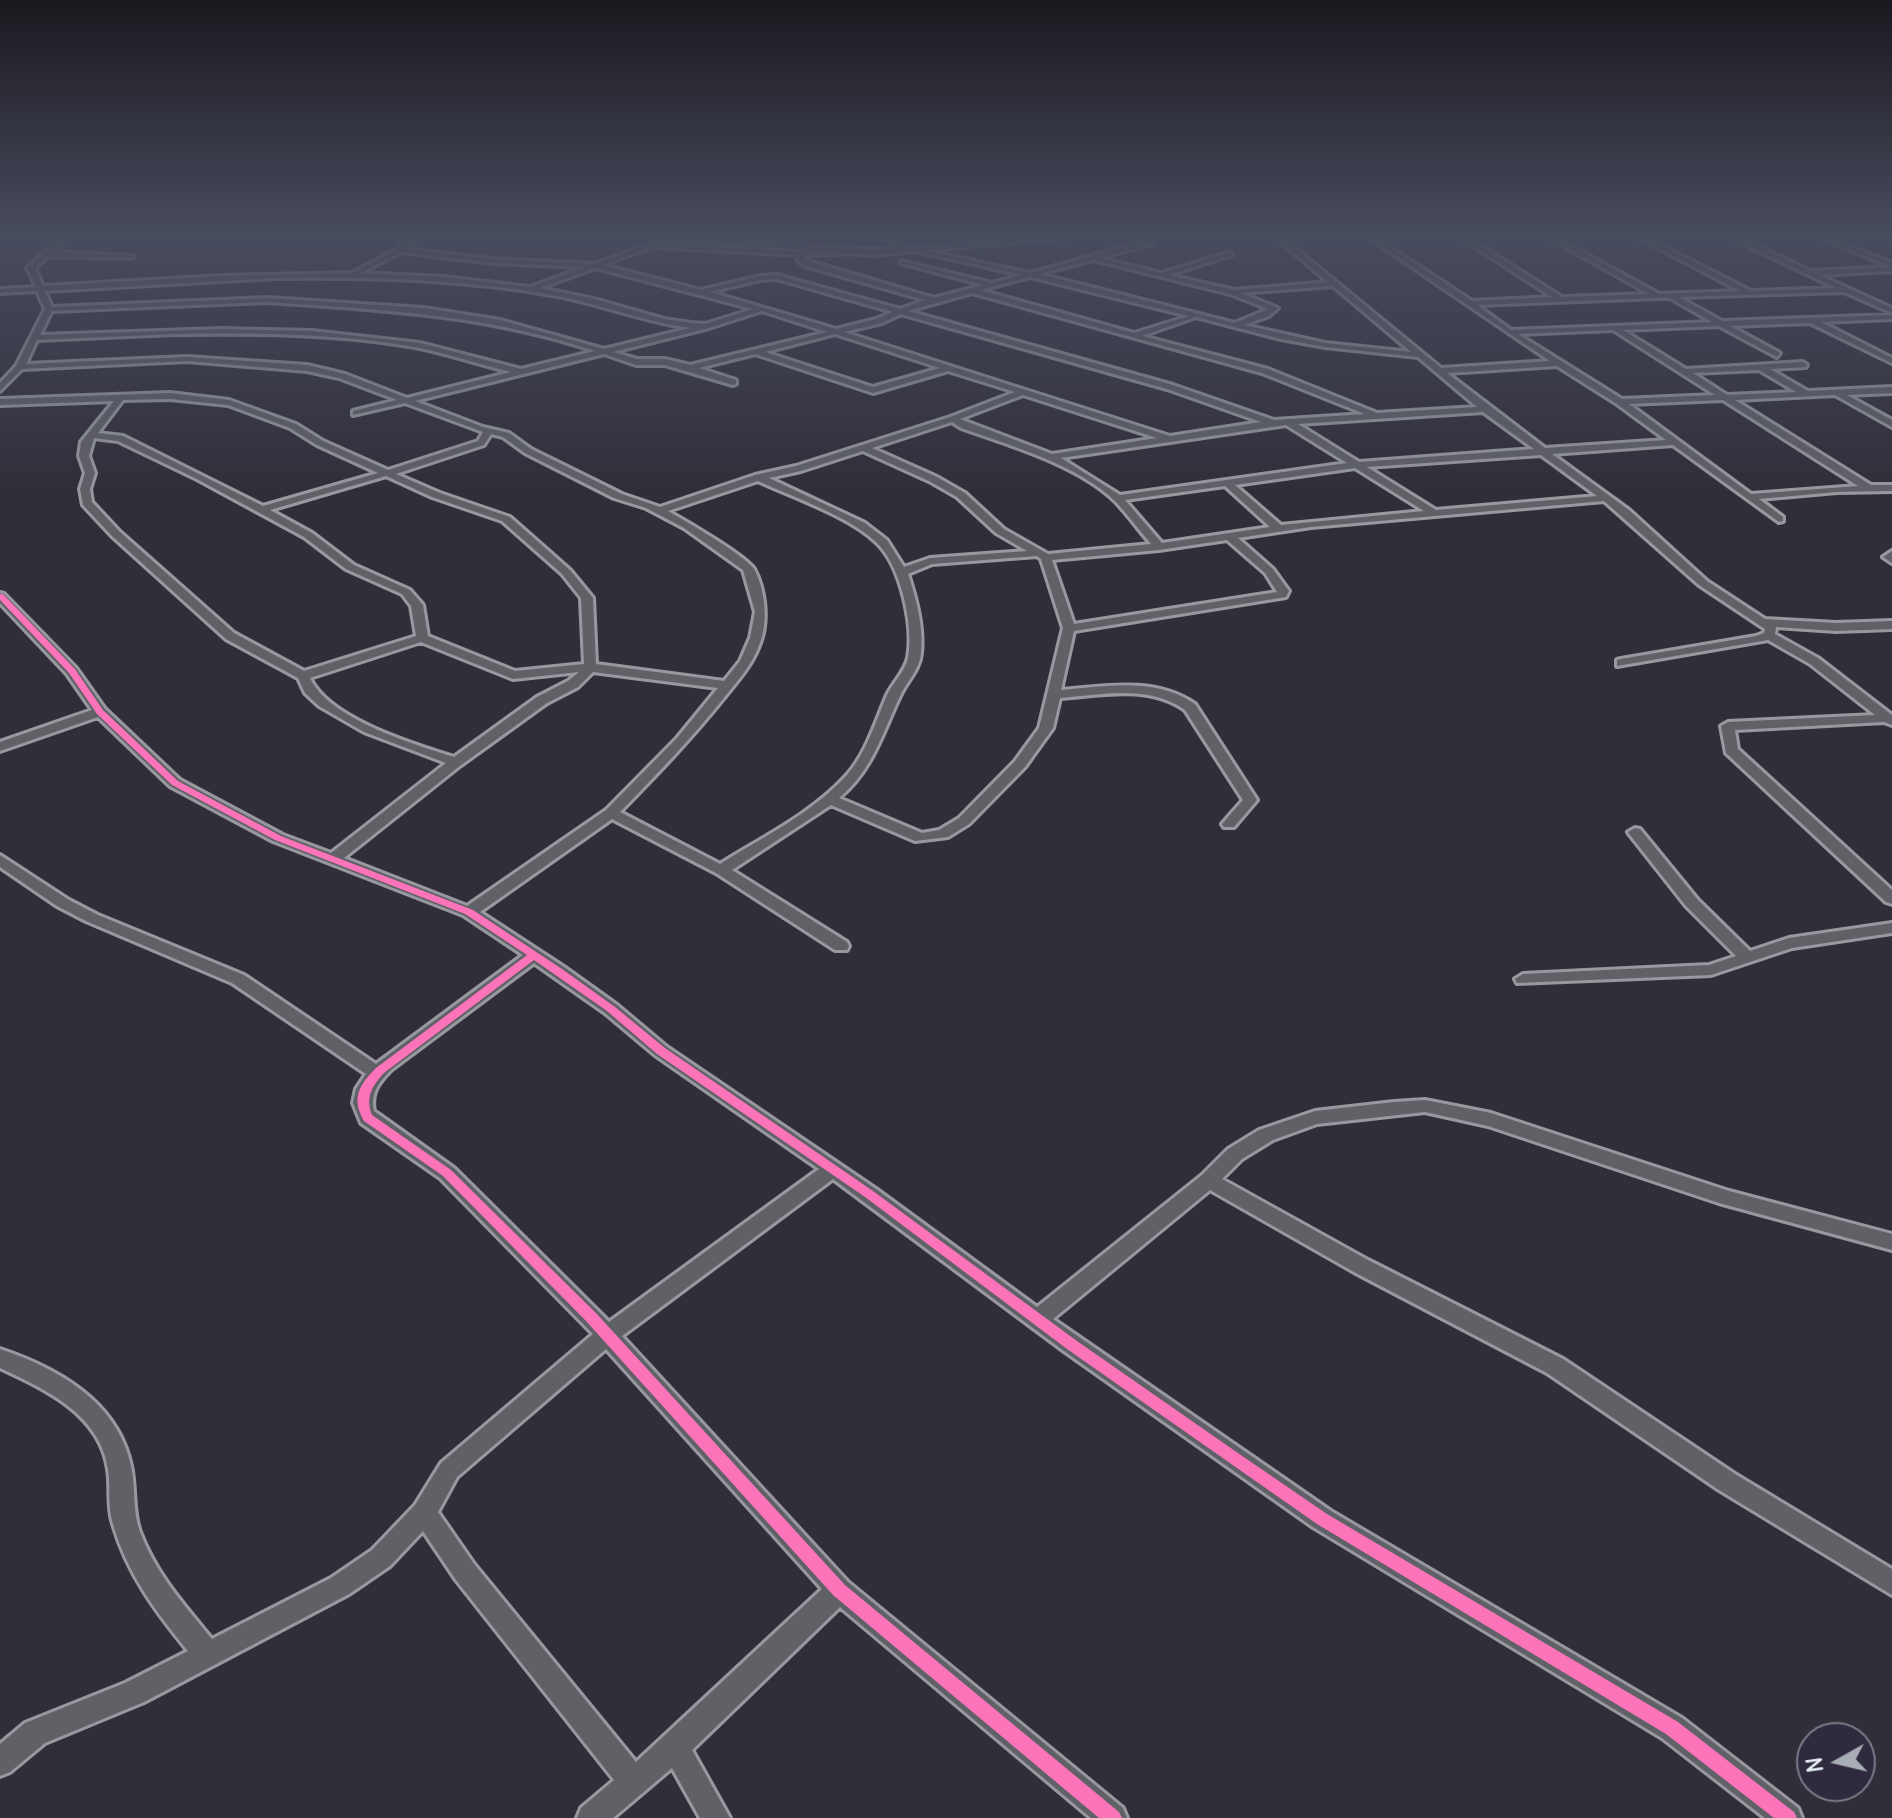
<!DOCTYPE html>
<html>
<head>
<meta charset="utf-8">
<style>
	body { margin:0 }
	#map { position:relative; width:1892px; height:1818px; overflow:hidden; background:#312e39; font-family:Delius,sans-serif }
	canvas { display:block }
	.north { position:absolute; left:1796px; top:1722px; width:80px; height:80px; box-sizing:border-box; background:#2f2a3d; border:2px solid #797a88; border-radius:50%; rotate:262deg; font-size:22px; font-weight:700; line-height:32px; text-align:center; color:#e8f1f8 }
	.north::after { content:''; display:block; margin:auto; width:28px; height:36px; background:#a8adb5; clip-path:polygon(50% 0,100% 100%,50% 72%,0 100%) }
</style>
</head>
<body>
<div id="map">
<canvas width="1892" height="1818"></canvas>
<div class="north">N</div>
</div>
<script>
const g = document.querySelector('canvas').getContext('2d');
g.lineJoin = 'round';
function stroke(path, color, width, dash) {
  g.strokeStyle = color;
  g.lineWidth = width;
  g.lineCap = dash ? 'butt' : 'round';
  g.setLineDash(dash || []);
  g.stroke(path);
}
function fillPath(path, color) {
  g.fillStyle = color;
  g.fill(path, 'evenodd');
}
const street = new Path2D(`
	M60 238H67L52 252 134 256 131 258 48 256 35 268 43 286 222 276 352 273 398 249 409 238H416L405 249 493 259 595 264 652 243 783 251 859 250 861 253 805 255V260L934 298 983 285 901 263V261L992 283 1021 275 917 251V249L1030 273 1155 238 1154 243 1099 258 1161 273 1230 252 1232 255 1169 275 1235 290 1328 282 1276 238H1283L1441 368 1550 361 1369 238H1377L1472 301 1552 297 1461 238H1469L1562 297 1649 294 1549 238H1557L1659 294 1740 291 1639 238H1647L1751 291 1836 288 1731 238H1740L1811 271 1891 267 1821 238H1830L1892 263V271L1819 275 1892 308V313L1844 292 1679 297 1722 321 1892 315V319L1821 322 1892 358V363L1810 323 1730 326 1780 353 1777 357 1719 326 1623 330 1686 369 1803 362 1807 365 1806 367 1770 369 1808 391 1892 387V393L1847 395 1892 420V427L1835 395 1735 400 1871 485H1892V491L1837 492 1759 499 1783 517V521L1779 522 1673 445 1552 454 1629 510 1707 581 1765 619 1836 623 1892 621V629L1836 631 1776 627 1775 634 1818 658 1892 715V725L1884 722 1735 730 1738 749 1892 890V904L1886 902 1726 753 1721 726 1728 722 1875 715 1810 664 1768 640 1617 666V660L1621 659 1756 636 1764 633 1765 629 1699 585 1604 501 1311 527 1238 538 1273 569 1289 591 1286 597 1074 631 1061 690C1107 686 1155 677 1195 704L1257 800 1234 827H1224L1222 824 1243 800 1185 710C1148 684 1102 695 1060 698L1053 728 1025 767 969 824 948 837 915 841 831 805 732 870 847 942 849 946 847 950H835L716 873 612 819 480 912 564 967 617 1005 667 1047 876 1189 1037 1307 1202 1175 1228 1149 1259 1130 1315 1111 1394 1102 1425 1100 1491 1113 1729 1191 1892 1234V1250L1719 1203 1488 1126 1425 1112 1317 1124 1273 1140 1242 1159 1222 1179 1368 1260 1563 1359 1735 1474 1892 1569V1595L1719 1490 1547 1373 1354 1272 1210 1190 1053 1319 1331 1511 1682 1718 1798 1808 1802 1818H1765L1662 1738 1313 1527 1064 1351 833 1179 622 1336 848 1582 1123 1808 1127 1818H1091L840 1607 692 1750 730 1818H700L672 1768 613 1818H577L581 1808 614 1780 456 1580 423 1531 390 1566 349 1594 144 1702 45 1743 10 1772 0 1776V1744L25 1723 125 1683 188 1651C156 1612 127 1573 113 1524 107 1506 111 1487 108 1469 100 1414 45 1389 0 1368V1349C57 1368 118 1402 131 1466 136 1488 132 1510 140 1532 156 1574 184 1605 212 1639L331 1578 372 1550 415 1505 441 1463 593 1334 440 1178 361 1123 353 1103 356 1089 366 1074 232 983 86 921 57 906 0 867V855L69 900 98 915 244 975 376 1064 523 955 463 915 273 841 170 786 98 717 0 751V742L92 710 67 674 0 603V593L4 594 76 668 105 709 180 780 283 835 331 853 446 763 364 732 319 706 305 693 298 678 226 639 112 536 83 505 80 489 85 473 79 456 81 442 114 401 0 405V399L170 393 229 400 296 424 323 441 388 470 478 441 483 432 405 403 353 415V411L397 400 339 378 307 371 187 361 22 369 0 391V383L16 366 45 309 37 291 0 293V289L36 287 27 268ZM653 247 798 255V261L805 266 925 300 900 309 777 275 760 276 701 290 602 265ZM401 252 493 263 585 267 530 287 444 277 361 273ZM1094 260 1230 294 1268 309 1235 323 1039 274ZM596 268 753 309 705 324 691 323 664 319 594 299 540 288ZM1030 277 1189 316 1134 333 980 290ZM277 278C369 277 461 279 552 295 599 303 643 322 690 328L604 349 500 320 424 308 268 298 52 307 45 291ZM777 279 893 312 876 319 836 329 710 292 760 280ZM1333 286 1411 352 1325 343 1244 325 1269 316 1278 308 1241 293ZM972 293 1262 373 1365 414 1274 420 1173 385 908 311ZM1658 298H1670L1712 322 1511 330 1477 305ZM268 302C383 310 484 314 595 351L521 369 420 343 312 331 220 329 40 335 52 311ZM762 311 827 332 690 365 665 359H637L613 352 709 328ZM901 314 1167 389 1261 422 1170 436 844 332 882 323ZM1196 317 1281 339 1325 347 1418 357 1477 407 1377 413 1268 369 1142 336ZM1613 330 1715 395 1622 399 1518 334ZM174 334C252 333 331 333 409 346 444 352 477 364 511 372L407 398 345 374 307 365 187 357 26 364 37 340ZM835 334 940 368 873 387 765 352ZM604 354 636 365H665L733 385 736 384V380L699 368 755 354 873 393 948 371 1015 392 950 417 796 466 755 475 660 507 622 494 531 449 509 433 483 427 415 401ZM1557 366 1617 404 1666 440 1545 448 1447 373ZM1759 370 1796 392 1727 395 1693 373ZM1023 395 1157 438 1052 454 960 419ZM170 399 228 405 290 428 317 445 378 473 263 506 123 436 98 433 123 400ZM1723 400 1858 486 1751 494 1629 404ZM1483 412 1534 449 1359 462 1298 424ZM952 422 961 428C1009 445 1079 465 1116 502 1128 515 1139 530 1151 544L1048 554 1004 529 965 493 937 477 872 448ZM1286 425 1347 463 1120 495 1061 458ZM491 434 503 437 525 453 614 498 646 508 684 528 743 570 755 612 750 638 740 661 724 681 596 664 593 598 570 570 510 517 440 493 396 474 484 445ZM94 438 118 441 197 479 304 537 346 569 402 594 411 606 416 636 304 671 234 633 120 532 92 502 90 489 95 473 89 456ZM863 451 929 481 957 497 996 533 1027 551 930 558 904 567 887 540 865 523 769 478 801 471ZM1541 455 1597 496 1436 510 1367 467ZM1355 468 1424 511 1281 525 1235 485ZM386 476 432 497 502 521 562 574 581 598 584 664 515 671 428 636 423 605 410 590 354 565 312 533 270 510ZM758 481C793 497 851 517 877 543 901 566 914 626 908 658 905 672 893 682 887 695 875 723 866 754 846 776 811 814 763 837 720 864L620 812C656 775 691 739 723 699 737 681 753 665 761 640 768 619 765 589 754 569 746 556 684 520 668 511ZM1225 486 1270 527 1162 543 1125 500ZM1227 540 1265 573 1277 592 1074 624 1052 560 1159 550ZM1037 556 1041 559 1063 628 1039 728 1015 761 959 818 939 830 922 833 839 798C874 769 883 730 902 692 909 679 920 668 921 653 924 627 916 598 908 574L932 564ZM421 642 513 679 579 672 568 681 537 697 454 757C413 744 329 719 310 678ZM593 672 718 688 677 738 606 810 467 906 344 858 461 765 547 703 578 687ZM534 963 605 1013 655 1055 819 1169 609 1322 454 1168 374 1111C370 1092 380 1081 392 1069ZM606 1349 822 1589 636 1762 474 1564 438 1512 457 1477Z
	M888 238H895L903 252H899Z
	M1892 551V563L1883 557Z
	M1635 828 1640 829 1698 900 1750 951 1789 938 1892 923V933L1792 948 1711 975 1517 983 1515 979 1523 974 1709 965 1736 956 1686 906 1630 835 1628 832Z`);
const secondary = new Path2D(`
	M651 238C724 238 797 247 870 249 932 251 1000 238 1064 238L873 255Z`);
const cycleway = new Path2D(`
	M0 594H3L75 669 103 710 178 781 281 836 473 910 562 969 615 1007 665 1048 873 1191 1077 1341 1235 1451 1327 1514 1678 1722 1794 1812 1797 1818H1774L1666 1734 1317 1524 1067 1349 865 1197 657 1054 607 1011 534 960 384 1073C372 1086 365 1098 372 1115L451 1170 596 1313 845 1585 1119 1812 1122 1818H1099L833 1595 586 1321 443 1176 364 1121C351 1098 359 1085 376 1068L527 955 465 914 275 840 172 785 97 714 69 673 0 600Z`);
stroke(street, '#98999f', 6);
stroke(secondary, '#98999f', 6);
fillPath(street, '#606067');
fillPath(secondary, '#606067');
fillPath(cycleway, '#fb73b8');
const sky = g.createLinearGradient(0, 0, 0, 493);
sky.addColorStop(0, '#1b191f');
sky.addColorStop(0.48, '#484c5f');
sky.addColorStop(1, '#484c5f00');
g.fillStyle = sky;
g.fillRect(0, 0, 1892, 493);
</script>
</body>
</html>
